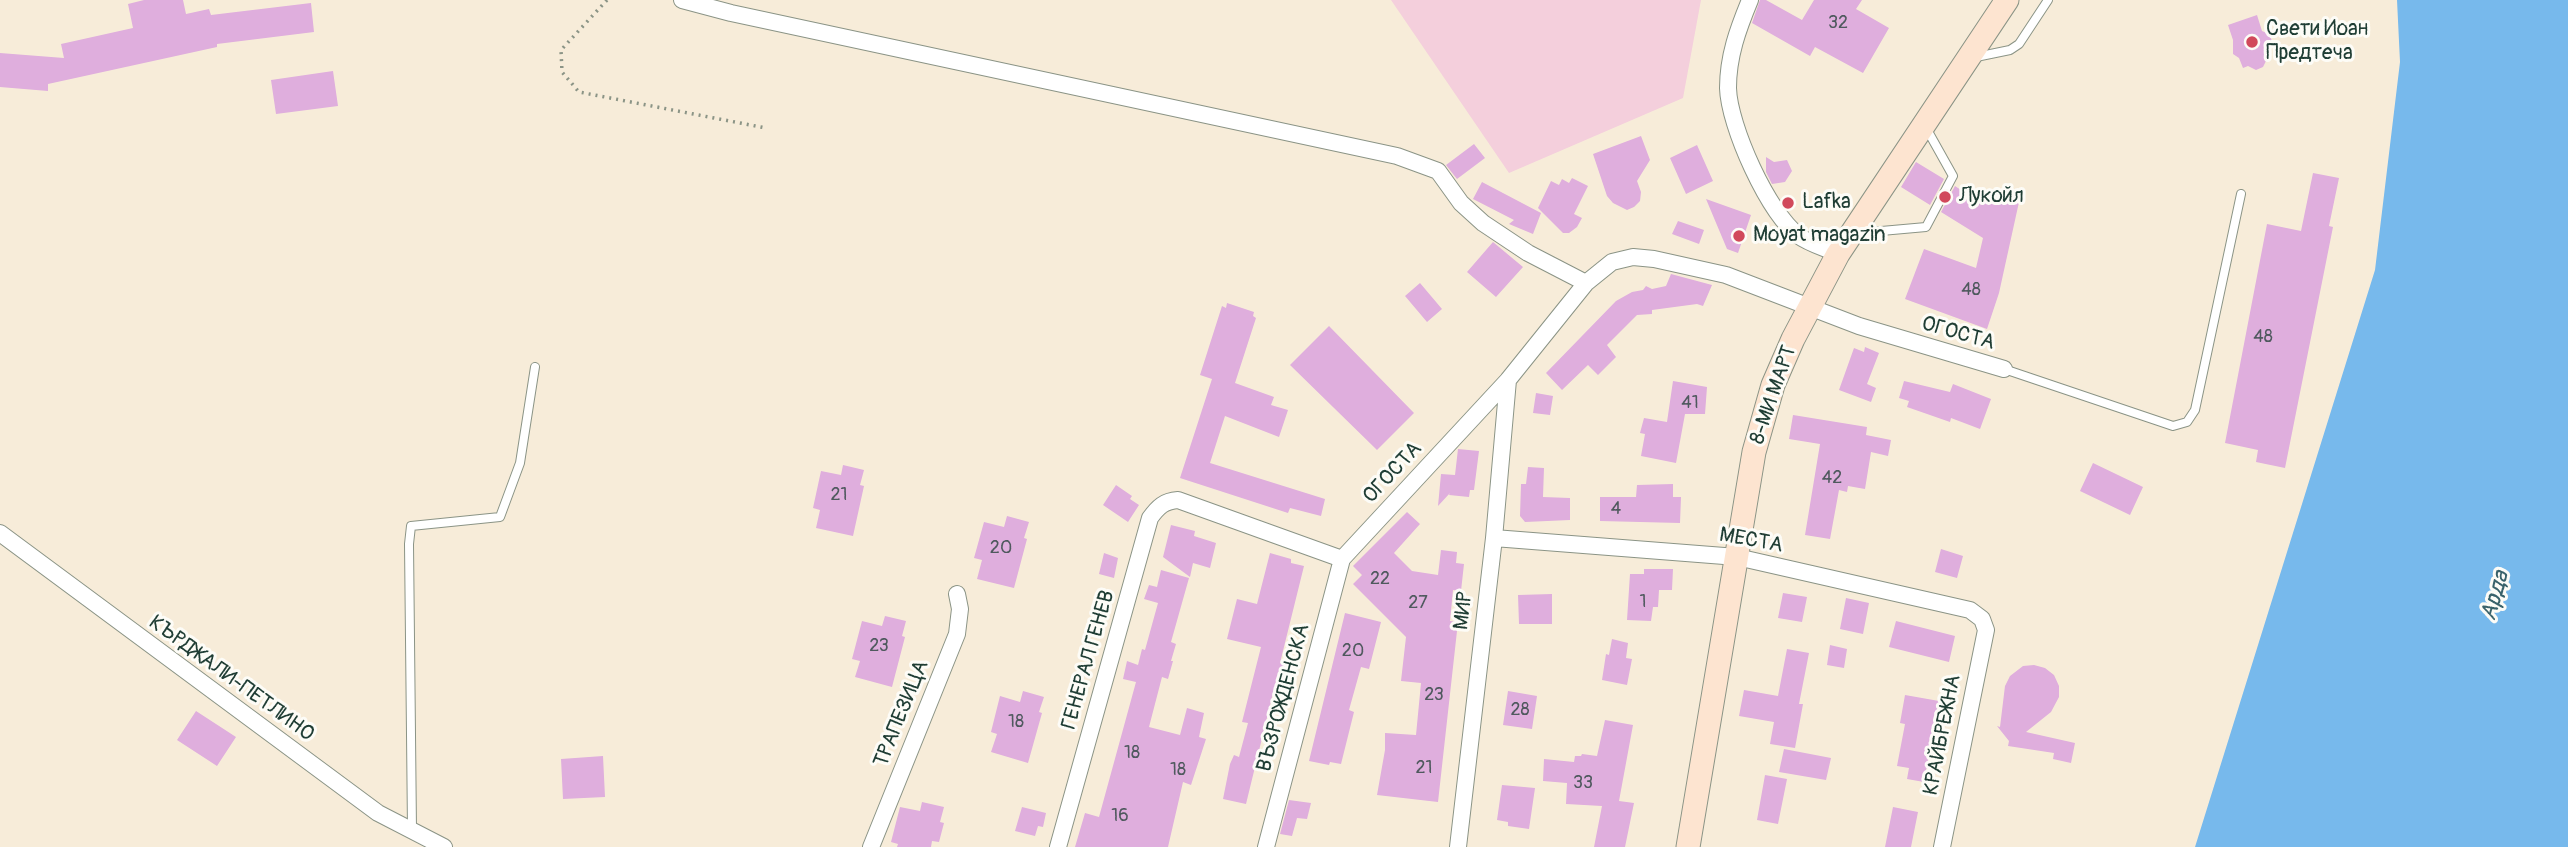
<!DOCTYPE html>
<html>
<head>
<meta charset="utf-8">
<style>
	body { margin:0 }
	canvas { display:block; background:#f7ecd9 }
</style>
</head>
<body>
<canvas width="2568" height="847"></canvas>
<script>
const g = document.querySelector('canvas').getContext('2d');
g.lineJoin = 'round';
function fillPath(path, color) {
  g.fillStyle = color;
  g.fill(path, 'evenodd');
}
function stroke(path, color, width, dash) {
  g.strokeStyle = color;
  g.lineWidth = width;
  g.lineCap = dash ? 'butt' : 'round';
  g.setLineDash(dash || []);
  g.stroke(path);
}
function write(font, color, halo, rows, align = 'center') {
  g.font = font + ' Pangolin,sans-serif';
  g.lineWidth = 6;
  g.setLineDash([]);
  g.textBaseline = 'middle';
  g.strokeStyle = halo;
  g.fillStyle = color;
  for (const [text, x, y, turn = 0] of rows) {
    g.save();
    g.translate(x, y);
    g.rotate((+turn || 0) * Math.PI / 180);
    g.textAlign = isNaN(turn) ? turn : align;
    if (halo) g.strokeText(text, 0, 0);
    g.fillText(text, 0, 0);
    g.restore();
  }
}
const built = new Path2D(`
	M1391 0H1701L1683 98 1509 173Z`);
const water = new Path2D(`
	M2397 0H2568V847H2195L2375 270 2400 62Z`);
const building = new Path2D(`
	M144 0H183L186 14 209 9 211 15 311 3 314 32 217 44V47L48 84V91L0 87V53L64 58 61 44 133 28 128 4Z
	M1760 0H1766L1802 20 1814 0H1862L1856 9 1889 28 1863 73 1815 47 1810 56 1752 23Z
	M2257 15 2262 31 2269 34 2272 41 2269 50 2271 57 2267 59 2263 67 2256 70 2248 66 2243 68 2239 58 2233 54V40L2228 25Z
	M333 71 338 106 276 114 271 80Z
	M1641 136 1650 160 1637 181 1641 192 1640 201 1634 207 1627 210 1613 203 1607 196 1593 154Z
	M1474 144 1485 158 1457 179 1446 165Z
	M1697 145 1713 181 1686 194 1670 158Z
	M1766 157 1774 162 1787 160 1792 171 1785 182 1772 184 1766 172Z
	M1916 162 1944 179 1930 205 1901 187Z
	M2313 173 2339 178 2329 226 2333 227 2285 468 2256 462 2258 450 2225 443 2267 224 2301 231Z
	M1572 178 1588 186 1574 214 1582 218 1577 227 1569 233H1563L1538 208 1551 181 1559 185 1562 179 1569 183Z
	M1482 182 1541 213 1533 234 1509 224 1514 220 1473 199Z
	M1955 186 1970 196 1972 192 1991 204 1993 196 2019 202 1999 293 1987 329 1905 299 1924 249 1976 268 1983 238 1941 212Z
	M1706 199 1751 215 1738 253 1727 249Z
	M1678 221 1704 230 1699 244 1672 234Z
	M1493 242 1523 267 1496 297 1467 272Z
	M1671 274 1712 285 1703 306 1697 304 1652 310V314L1637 315 1607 345 1616 357 1598 375 1588 365 1562 390 1546 373 1616 301 1632 292 1643 290 1646 286 1652 289 1666 286Z
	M1420 283 1442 309 1427 322 1405 296Z
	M1227 303 1254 312 1253 316 1256 318 1235 383 1274 397 1271 405 1288 410 1279 437 1225 416 1210 463 1325 499 1321 516 1290 508 1288 513 1180 478 1212 379 1200 375 1222 306 1226 308Z
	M1329 326 1414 413 1377 450 1290 365Z
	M1865 347 1879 353 1867 384 1876 388 1871 402 1839 390 1854 348 1864 352Z
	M1673 381 1707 387 1705 414H1685L1676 463 1641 456 1645 434 1640 433 1644 418 1667 422Z
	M1904 381 1950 392 1953 384 1991 399 1980 429 1951 418 1950 422 1907 407 1909 401 1899 398Z
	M1536 393 1553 396 1550 415 1533 413Z
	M1793 415 1867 427 1866 435 1891 440 1888 456 1871 452 1865 489 1848 486 1847 492 1839 490 1830 539 1805 535 1820 444 1789 439Z
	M1458 449 1479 451 1474 490H1470L1469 497 1449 495 1450 493 1438 506 1441 474 1455 475Z
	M2093 463 2143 487 2130 515 2080 491Z
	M843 465 864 470 860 485 864 486 853 536 816 528 820 510 813 508 821 471 841 475Z
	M1528 467 1544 468 1543 497 1570 498V520L1525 522 1520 516 1521 484H1526Z
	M1673 484V497H1681L1680 523 1600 521V497H1636L1637 485Z
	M1116 485 1132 496 1130 499 1139 505 1128 522 1103 505Z
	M1407 512 1420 524 1394 553 1412 571 1438 575 1441 550 1457 552 1456 563 1464 564 1461 591 1453 590 1450 621 1458 622 1438 802 1377 795 1385 750V733L1416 735 1421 683 1401 681 1406 637 1353 584 1362 575 1353 566Z
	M1007 516 1029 522 1024 538 1027 539 1014 588 977 579 982 560 974 558 984 522 1004 527Z
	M1171 525 1195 531 1194 536 1216 543 1210 568 1193 563 1190 577 1163 557Z
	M1941 549 1963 556 1957 578 1935 572Z
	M1104 553 1118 558 1114 578 1099 574Z
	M1270 553 1291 559V563L1304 566 1280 663 1294 667 1291 680 1288 692 1274 689 1246 804 1223 799 1230 764 1234 755 1239 757 1248 723 1242 722 1261 647 1227 639 1237 599 1257 604Z
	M1644 569H1673L1672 590H1659L1658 607H1653L1651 621 1627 620 1630 574H1644Z
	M1161 570 1189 578 1171 642 1176 644 1171 661H1173L1168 679 1162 677 1149 727 1180 735 1187 708 1204 713 1199 737 1206 739 1191 785 1183 782 1168 847H1075L1085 813 1099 817 1136 682 1123 679 1127 661 1138 665 1142 649 1145 650 1158 603 1144 599 1149 585 1157 587Z
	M1783 593 1807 597 1802 622 1778 618Z
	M1552 594V624H1519L1518 595Z
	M1846 598 1869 603 1863 634 1840 629Z
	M1345 613 1381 622 1369 669 1361 667 1349 710 1354 712 1341 764 1330 762 1329 765 1309 761Z
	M885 616 906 621 902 636 905 637 892 687 855 677 860 661 852 659 862 621 882 626Z
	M1896 621 1955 636 1949 662 1889 647Z
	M1612 639 1628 643 1626 658 1632 659 1627 685 1602 680 1606 654 1609 655Z
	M1830 645 1847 649 1844 668 1827 665Z
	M1787 649 1809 653 1799 704H1803L1795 748 1770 744 1774 722 1739 716 1744 690 1778 696Z
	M2034 665 2045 668 2054 675 2059 686V697L2051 712 2026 732 2075 743 2071 763 2053 759 2054 753 2008 746 2009 741 1997 726 2000 727 2005 686 2010 676 2023 666Z
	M1023 691 1044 697 1039 712 1042 713 1028 763 991 752 997 734 991 732 1000 696 1020 702Z
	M1508 691 1537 696 1532 729 1503 725Z
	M1905 695 1939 701 1924 782 1907 779 1909 768 1897 766 1905 724 1900 723Z
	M196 711 236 737 217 766 177 740Z
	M1605 720 1633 725 1619 801 1634 803 1625 847H1594L1602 806 1566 804 1567 783 1543 781 1544 759 1574 762 1575 756H1581L1582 754 1597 756Z
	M1784 749 1831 758 1826 780 1779 772Z
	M603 756 605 797 563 799 561 759Z
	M1765 775 1787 779 1778 824 1757 820Z
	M1502 785 1535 788 1529 829 1508 826V822L1497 820Z
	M1289 800 1311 803 1307 819 1297 818 1292 836 1280 834Z
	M922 802 944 807 940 822 944 823 939 842 932 841 931 847H897L898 844 891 842 900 807 920 811Z
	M1022 807 1046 813 1043 827 1038 826 1035 836 1015 831Z
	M1893 807 1918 812 1911 847H1885Z`);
const path = new Path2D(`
	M607 0 561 50 562 72 579 92 766 128`);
const lane = new Path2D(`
	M1976 57 2010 50 2019 44 2048 0
	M1859 233 1926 227 1953 176 1925 126
	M2004 369 2173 426 2187 422 2195 410 2241 194
	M412 830 409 544 411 526 500 517 520 463 535 367`);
const street = new Path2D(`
	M682 0 731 13 1397 156 1438 171 1461 203 1483 223 1528 253 1586 283
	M1750 0C1738 29 1728 56 1728 88 1729 126 1768 213 1799 236 1810 244 1826 248 1838 254
	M0 533 378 813 444 847
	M1494 538 1737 557 1970 610 1982 619 1986 630 1942 847
	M871 847 957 634 960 609 957 594
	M1058 847 1150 518C1158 507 1164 501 1178 500L1342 559
	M1266 847 1342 559 1508 380 1586 283 1612 262 1633 257 1654 259 1726 275 1859 326 2004 369
	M1458 847 1494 538 1508 380`);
const secondary = new Path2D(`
	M1688 847 1754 452 1773 385 1793 339 1838 254 2007 0`);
const markers = [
	[2252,42,7,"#d1495b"],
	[1945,197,7,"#d1495b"],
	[1788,203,7,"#d1495b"],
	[1739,236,7,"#d1495b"]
];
const numberNames = [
	["32",1838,23],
	["48",1971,290],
	["48",2263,337],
	["41",1690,403],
	["42",1832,478],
	["21",839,495],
	["4",1616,509],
	["20",1001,548],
	["22",1380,579],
	["1",1643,602],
	["27",1418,603],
	["23",879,646],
	["20",1353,651],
	["23",1434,695],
	["28",1520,710],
	["18",1016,722],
	["18",1132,753],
	["21",1424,768],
	["18",1178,770],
	["33",1583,783],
	["16",1120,816]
];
const poiNames = [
	["Свети Иоан",2266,30],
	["Предтеча",2266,54],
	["Лукойл",1959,197],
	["Lafka",1802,203],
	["Moyat magazin",1753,236]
];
const streetNames = [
	["ОГОСТА",1958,334,16],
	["8-МИ МАРТ",1774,395,-71],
	["ОГОСТА",1393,473,-47],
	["МЕСТА",1751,541,10],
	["МИР",1464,611,-83],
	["ГЕНЕРАЛ ГЕНЕВ",1089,660,-74],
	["КЪРДЖАЛИ-ПЕТЛИНО",231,679,36],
	["ВЪЗРОЖДЕНСКА",1284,698,-75],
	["ТРАПЕЗИЦА",902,714,-68],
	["КРАЙБРЕЖНА",1943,735,-79]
];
const waterNames = [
	["Арда",2496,596,-74]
];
fillPath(built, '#f4cfdc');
fillPath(water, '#77b9ec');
fillPath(building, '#dfaedd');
stroke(lane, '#8b9486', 10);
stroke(street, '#8b9486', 18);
stroke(secondary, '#8b9486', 25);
stroke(path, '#8b9486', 3.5, [2, 5]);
stroke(lane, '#fff', 8);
stroke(street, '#fff', 16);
stroke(secondary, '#fde4d0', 23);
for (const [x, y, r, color] of markers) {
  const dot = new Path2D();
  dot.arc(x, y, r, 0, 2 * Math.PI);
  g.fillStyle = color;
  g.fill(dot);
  stroke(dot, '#fdfcf7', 2.5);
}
write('18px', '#4f595e', null, numberNames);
write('21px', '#1f3d34', '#fdfcf7', poiNames, 'left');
write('21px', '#1f3d34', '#fdfcf7', streetNames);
write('italic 23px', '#39626b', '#fdfcf7', waterNames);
</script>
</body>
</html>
